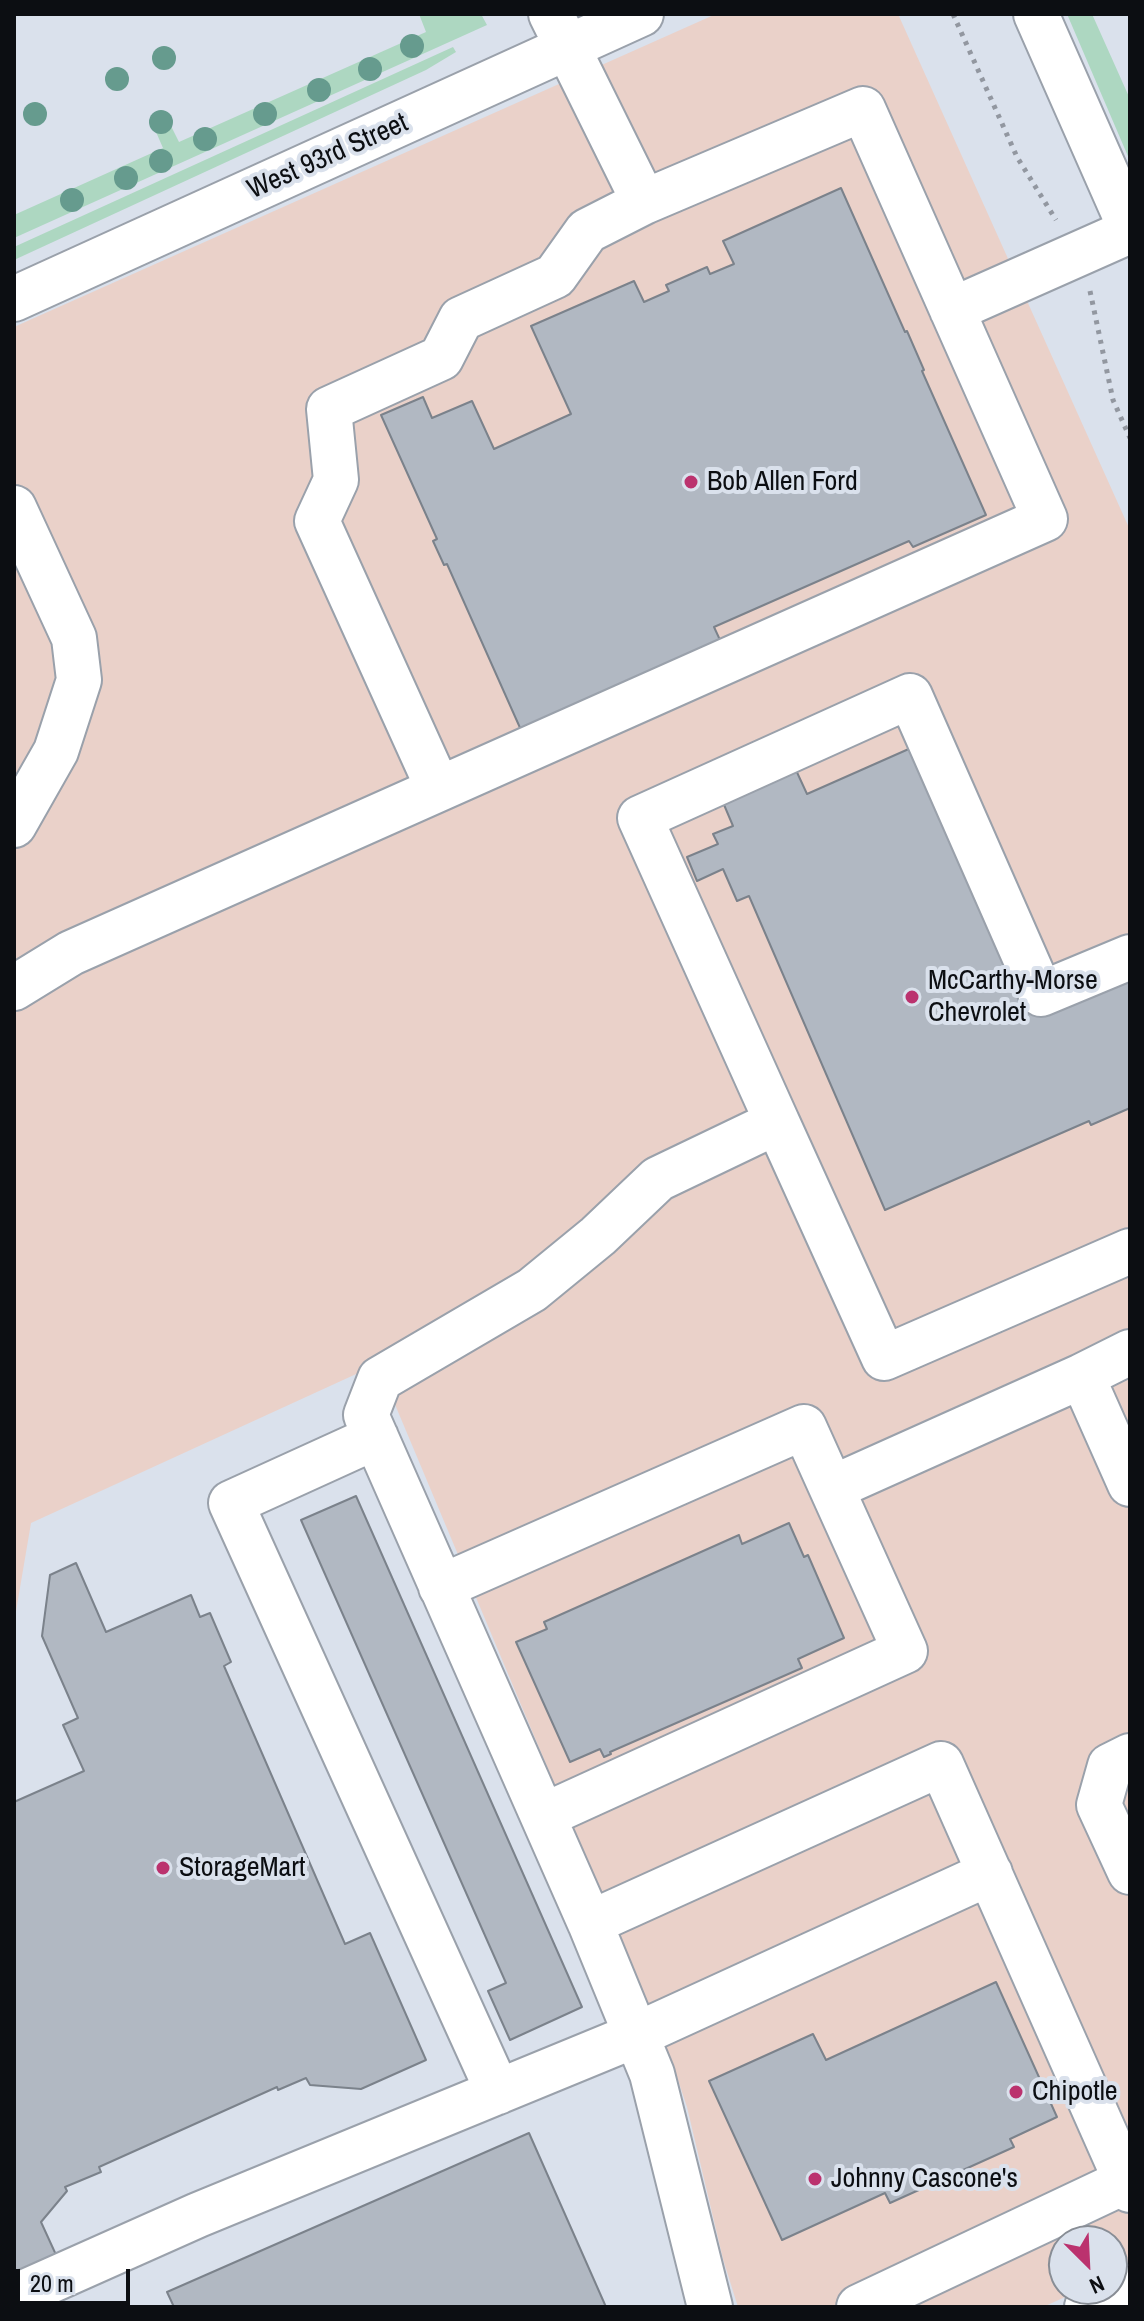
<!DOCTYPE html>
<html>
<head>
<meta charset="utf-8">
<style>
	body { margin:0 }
	#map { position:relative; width:1144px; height:2321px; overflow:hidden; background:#dae1ec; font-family:"Archivo Narrow",sans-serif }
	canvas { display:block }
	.frame { position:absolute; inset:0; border:16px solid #0c0e12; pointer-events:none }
	.north { position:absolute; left:1048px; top:2225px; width:80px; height:80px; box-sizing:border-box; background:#dae1ec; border:2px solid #888d95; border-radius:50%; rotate:156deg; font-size:22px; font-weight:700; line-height:32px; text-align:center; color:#0c0e12 }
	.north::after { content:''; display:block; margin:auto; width:28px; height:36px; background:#bb326e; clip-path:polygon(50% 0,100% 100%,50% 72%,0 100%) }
	.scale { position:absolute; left:16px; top:2269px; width:114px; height:36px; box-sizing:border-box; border:4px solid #0c0e12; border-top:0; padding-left:10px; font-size:24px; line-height:28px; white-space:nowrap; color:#0c0e12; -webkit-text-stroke:6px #dae1ec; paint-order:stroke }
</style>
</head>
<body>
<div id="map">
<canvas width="1144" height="2321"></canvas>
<div class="frame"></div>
<div class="north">N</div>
<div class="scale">20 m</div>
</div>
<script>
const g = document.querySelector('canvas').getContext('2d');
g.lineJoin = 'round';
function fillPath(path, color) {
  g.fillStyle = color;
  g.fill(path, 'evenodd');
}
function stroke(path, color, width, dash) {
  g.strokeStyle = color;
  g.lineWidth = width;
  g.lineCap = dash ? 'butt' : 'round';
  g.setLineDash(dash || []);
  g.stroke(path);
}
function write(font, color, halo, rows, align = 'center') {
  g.font = font + ' "Archivo Narrow",sans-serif';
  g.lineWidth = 8;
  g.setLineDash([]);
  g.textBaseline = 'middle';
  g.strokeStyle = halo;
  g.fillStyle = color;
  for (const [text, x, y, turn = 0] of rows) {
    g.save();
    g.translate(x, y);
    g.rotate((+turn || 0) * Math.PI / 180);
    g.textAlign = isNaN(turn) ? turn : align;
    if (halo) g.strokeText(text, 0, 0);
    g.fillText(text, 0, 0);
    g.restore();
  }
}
const commercial = new Path2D(`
	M716 14H898L1130 530V2268L1112 2276V2241H1064V2289H1083L1043 2307H738L723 2259 687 2107 676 2074 378 1364 31 1523 14 1623V327Z`);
const green = new Path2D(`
	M419 14H481L487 25 14 238V215L163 148 153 125 158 116 167 118 179 142 426 32Z
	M1067 14H1092L1130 99V161Z
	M453 47 456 52 426 70 14 260V247Z`);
const building = new Path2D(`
	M841 188 905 332 907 331 924 370 922 371 986 515 913 547 909 541 714 627 720 640 521 730 447 564 444 565 433 541 437 539 381 415 423 397 432 418 472 401 494 449 571 414 531 326 634 281 644 302 669 291 666 285 707 267 710 274 734 264 723 241Z
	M920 744 1040 1016 1130 977V1108L1091 1125 1089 1121 885 1210 749 896 737 901 723 869 697 881 687 857 718 844 713 834 733 826 722 800 795 768 807 794Z
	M356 1496 582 2007 510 2040 488 1991 506 1983 301 1520Z
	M789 1523 804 1557 808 1555 844 1638 798 1659 802 1668 610 1752 611 1754 604 1757 600 1749 570 1762 516 1642 547 1629 544 1622 739 1535 742 1544Z
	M76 1563 106 1632 191 1595 200 1617 210 1613 231 1662 224 1666 345 1944 370 1933 426 2060 361 2089 310 2085 306 2078 278 2090 277 2087 99 2167 101 2172 65 2187 67 2191 41 2222 57 2257 14 2276V1802L84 1771 63 1725 78 1718 42 1636 50 1575Z
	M996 1982 1057 2117 1010 2139 1014 2147 890 2203 885 2193 782 2240 709 2081 813 2034 826 2060Z
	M529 2133 606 2307H174L167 2292Z`);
const path = new Path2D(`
	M953 14 1017 157 1056 220
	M1090 291 1113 400 1130 438`);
const minor = new Path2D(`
	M14 299 641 14
	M952 310 1130 231
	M14 508 74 638 79 680 56 751 14 825
	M438 788 317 521 336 480 329 409 441 358 461 319 555 276 587 231 644 202
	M14 988 71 953 1045 519 863 109 644 202 551 14
	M777 1122 884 1358 1130 1251
	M1130 1352 1082 1376 1130 1484
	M376 1437 231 1503 498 2092
	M832 1488 1082 1376
	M441 1587 804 1427 905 1651 543 1816
	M1130 1756 1110 1766 1099 1805 1130 1872
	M590 1923 366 1415 380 1379 532 1290 598 1236 658 1179 777 1122 640 818 910 696 1041 994 1130 957
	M14 2297 198 2215 636 2035 990 1873
	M710 2307 652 2074 590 1923 941 1764 1130 2190
	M859 2307 1126 2181
	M1087 2307 1130 2288`);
const major = new Path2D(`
	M1036 14 1130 227`);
const trees = [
	[412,46],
	[164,58],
	[370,69],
	[117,79],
	[319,90],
	[35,114],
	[265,114],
	[161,122],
	[205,139],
	[161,161],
	[126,178],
	[72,200]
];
const markers = [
	[691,482,8,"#bb326e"],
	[912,997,8,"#bb326e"],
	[163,1868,8,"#bb326e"],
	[1016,2092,8,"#bb326e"],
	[815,2179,8,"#bb326e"]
];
const streetNames = [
	["West 93rd Street",328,157,-24]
];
const poiNames = [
	["Bob Allen Ford",707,482],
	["McCarthy-Morse",928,981],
	["Chevrolet",928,1013],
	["StorageMart",179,1868],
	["Chipotle",1032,2092],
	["Johnny Cascone's",831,2179]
];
fillPath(commercial, '#ead1c9');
fillPath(green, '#add7c1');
fillPath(building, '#b1b8c2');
stroke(building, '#7b828b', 2);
stroke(minor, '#9aa1ab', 48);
stroke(major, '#9aa1ab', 48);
stroke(path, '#9297a0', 5, [4, 6]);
stroke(minor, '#fff', 44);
stroke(major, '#fff', 44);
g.fillStyle = '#669b8e';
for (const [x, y] of trees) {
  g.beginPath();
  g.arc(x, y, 12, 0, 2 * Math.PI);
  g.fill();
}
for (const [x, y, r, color] of markers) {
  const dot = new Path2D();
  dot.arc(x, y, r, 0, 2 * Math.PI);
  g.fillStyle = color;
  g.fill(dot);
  stroke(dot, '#dae1ec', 3);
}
write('28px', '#0c0e12', '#dae1ec', streetNames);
write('28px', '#0c0e12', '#dae1ec', poiNames, 'left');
</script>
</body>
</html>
